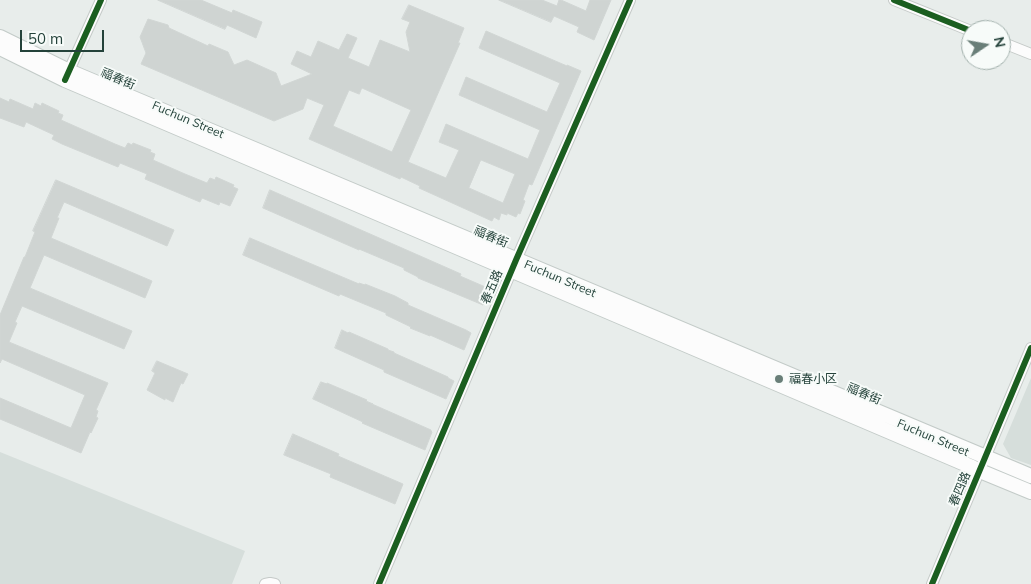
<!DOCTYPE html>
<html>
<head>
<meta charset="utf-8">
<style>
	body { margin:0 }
	#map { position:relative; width:1031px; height:584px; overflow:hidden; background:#e8edeb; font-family:Mulish,sans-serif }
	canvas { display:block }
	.north { position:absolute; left:961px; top:20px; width:50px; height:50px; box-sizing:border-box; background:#f7fbf9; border:1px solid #a3b1ad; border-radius:50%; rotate:78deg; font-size:14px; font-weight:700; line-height:20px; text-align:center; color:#24423a }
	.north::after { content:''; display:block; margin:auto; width:18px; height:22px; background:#697e78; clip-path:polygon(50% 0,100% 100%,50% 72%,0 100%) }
	.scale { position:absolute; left:20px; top:30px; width:84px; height:22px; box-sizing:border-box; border:2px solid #24423a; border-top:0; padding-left:6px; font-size:15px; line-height:18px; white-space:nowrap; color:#24423a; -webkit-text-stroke:4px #f7fbf9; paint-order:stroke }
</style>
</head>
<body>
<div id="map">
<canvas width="1031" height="584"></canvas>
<div class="north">N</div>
<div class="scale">50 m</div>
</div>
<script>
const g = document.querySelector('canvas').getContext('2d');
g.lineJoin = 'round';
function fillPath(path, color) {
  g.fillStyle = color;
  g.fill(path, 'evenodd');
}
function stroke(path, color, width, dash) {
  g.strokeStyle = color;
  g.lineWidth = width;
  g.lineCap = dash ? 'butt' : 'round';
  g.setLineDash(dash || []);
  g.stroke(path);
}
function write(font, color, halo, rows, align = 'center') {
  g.font = font + ' Mulish,"Noto Sans KR",sans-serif';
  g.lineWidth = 4;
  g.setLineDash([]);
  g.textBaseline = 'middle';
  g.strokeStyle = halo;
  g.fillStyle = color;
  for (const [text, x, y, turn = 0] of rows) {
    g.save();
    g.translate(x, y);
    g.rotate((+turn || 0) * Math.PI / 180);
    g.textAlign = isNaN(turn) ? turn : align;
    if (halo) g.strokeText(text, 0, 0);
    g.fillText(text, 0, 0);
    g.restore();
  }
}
const built = new Path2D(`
	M1031 378V465L1011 458 1003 444Z
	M0 452 245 551 232 584H0Z`);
const building = new Path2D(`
	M158 0H201L232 13 233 10 262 22 256 38 227 25 225 29Z
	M499 0H542L557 6 559 0H561L586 11 590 0H611L594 40 577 32 579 27 554 16 551 22Z
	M409 5 464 28 458 43H460L408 162 446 178 459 150 439 142 446 124 528 159 540 130 459 95 466 77 547 112 560 83 479 48 486 31 567 66V65L581 71 532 185 529 184 523 200 525 201 520 214 518 213 516 217 507 213V215L501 213 499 220 494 217 492 221 419 188 420 186 401 177 400 179 309 139 324 105 307 98 303 109 274 121 141 64 146 53 140 37 148 19 168 25 169 28 208 46 209 44 228 52 234 65 247 60 276 73 281 86 312 74 291 64 297 51 311 57 318 41 339 50 347 34 357 38 348 58 369 67 380 40 410 52 406 32 410 22 402 19ZM362 88 411 110 392 152 333 126 349 90 359 94ZM481 160 515 174 503 203 469 188Z
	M0 98 9 102 10 99 33 109 35 103 41 106 42 103 59 111 58 113 63 115 61 120 115 144 125 148 128 143 132 145 133 143 151 150 150 152 155 154 153 160 185 174 207 183 210 178 215 180 216 177 234 185 233 187 238 189 230 206 220 202 219 205 202 198 200 202 145 179 147 174 120 163 118 167 62 144 52 139 54 135 26 122 24 127 0 118Z
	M56 180 174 230 167 246 64 202 57 218H59L51 238 152 281 145 298 44 255 30 288 132 331 124 349 22 306 15 322 17 323 9 342 108 383 96 410 98 411 96 417 98 418 91 433 90 432 81 453 0 419V398L71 428 85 395 2 359 0 363V315L24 257H25L35 232 33 231Z
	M270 190 427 259 461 274 460 276 490 289 483 305 418 278V277L404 270V268L359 249V250L263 208Z
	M250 238 359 284V283L365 285V284L395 296 408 303V305L466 330 471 333 464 350 430 335V336L410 328 411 327 386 315V313L340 294 339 296 243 255Z
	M342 330 348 333 349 332 388 349V350L394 352V353L448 377V378L454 381 446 399 384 372V370L335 348Z
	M157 361 188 374 183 384 181 383 173 402 165 398V400L147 390 155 373 152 371Z
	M321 382 327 384V383L367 400 366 401 373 404H372L431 430V431L432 432 425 450 362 423 363 422 313 399Z
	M293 434 339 454 338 456 403 484 395 504 330 477 331 474 284 455Z`);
const street = new Path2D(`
	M894 0 971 31
	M1001 42 1031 54
	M66 77 101 0
	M265 584 270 583 275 584
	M379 584 516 260 630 0
	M932 584 1031 348`);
const secondary = new Path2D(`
	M0 37 69 71 1031 476
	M0 48 65 80 972 467 980 471 1031 492`);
const cycleway = new Path2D(`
	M894 0 971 31
	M65 80 101 0
	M379 584 516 260 630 0
	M932 584 1031 348`);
const markers = [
	[779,379,5,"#697e78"]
];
const streetNames = [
	["福春街",118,79,23],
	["Fuchun Street",188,120,23],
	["福春街",491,237,23],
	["Fuchun Street",560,279,23],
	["春五路",492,287,-67],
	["福春街",864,394,23],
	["Fuchun Street",933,438,23],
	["春四路",960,489,-67]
];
const poiNames = [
	["福春小区",789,379]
];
fillPath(built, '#d6dedb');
fillPath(building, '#cfd4d2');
stroke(building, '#d1d6d4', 1);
stroke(street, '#c5cac8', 12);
stroke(secondary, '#c3cbc8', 16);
stroke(street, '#fcfcfc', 10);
stroke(secondary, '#fcfcfc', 14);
stroke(cycleway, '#1b5e20', 6);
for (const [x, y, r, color] of markers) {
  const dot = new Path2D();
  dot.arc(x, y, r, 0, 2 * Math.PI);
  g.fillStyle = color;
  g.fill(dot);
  stroke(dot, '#f7fbf9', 2);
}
write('12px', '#24423a', '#f7fbf9', streetNames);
write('12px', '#24423a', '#f7fbf9', poiNames, 'left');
</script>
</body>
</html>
